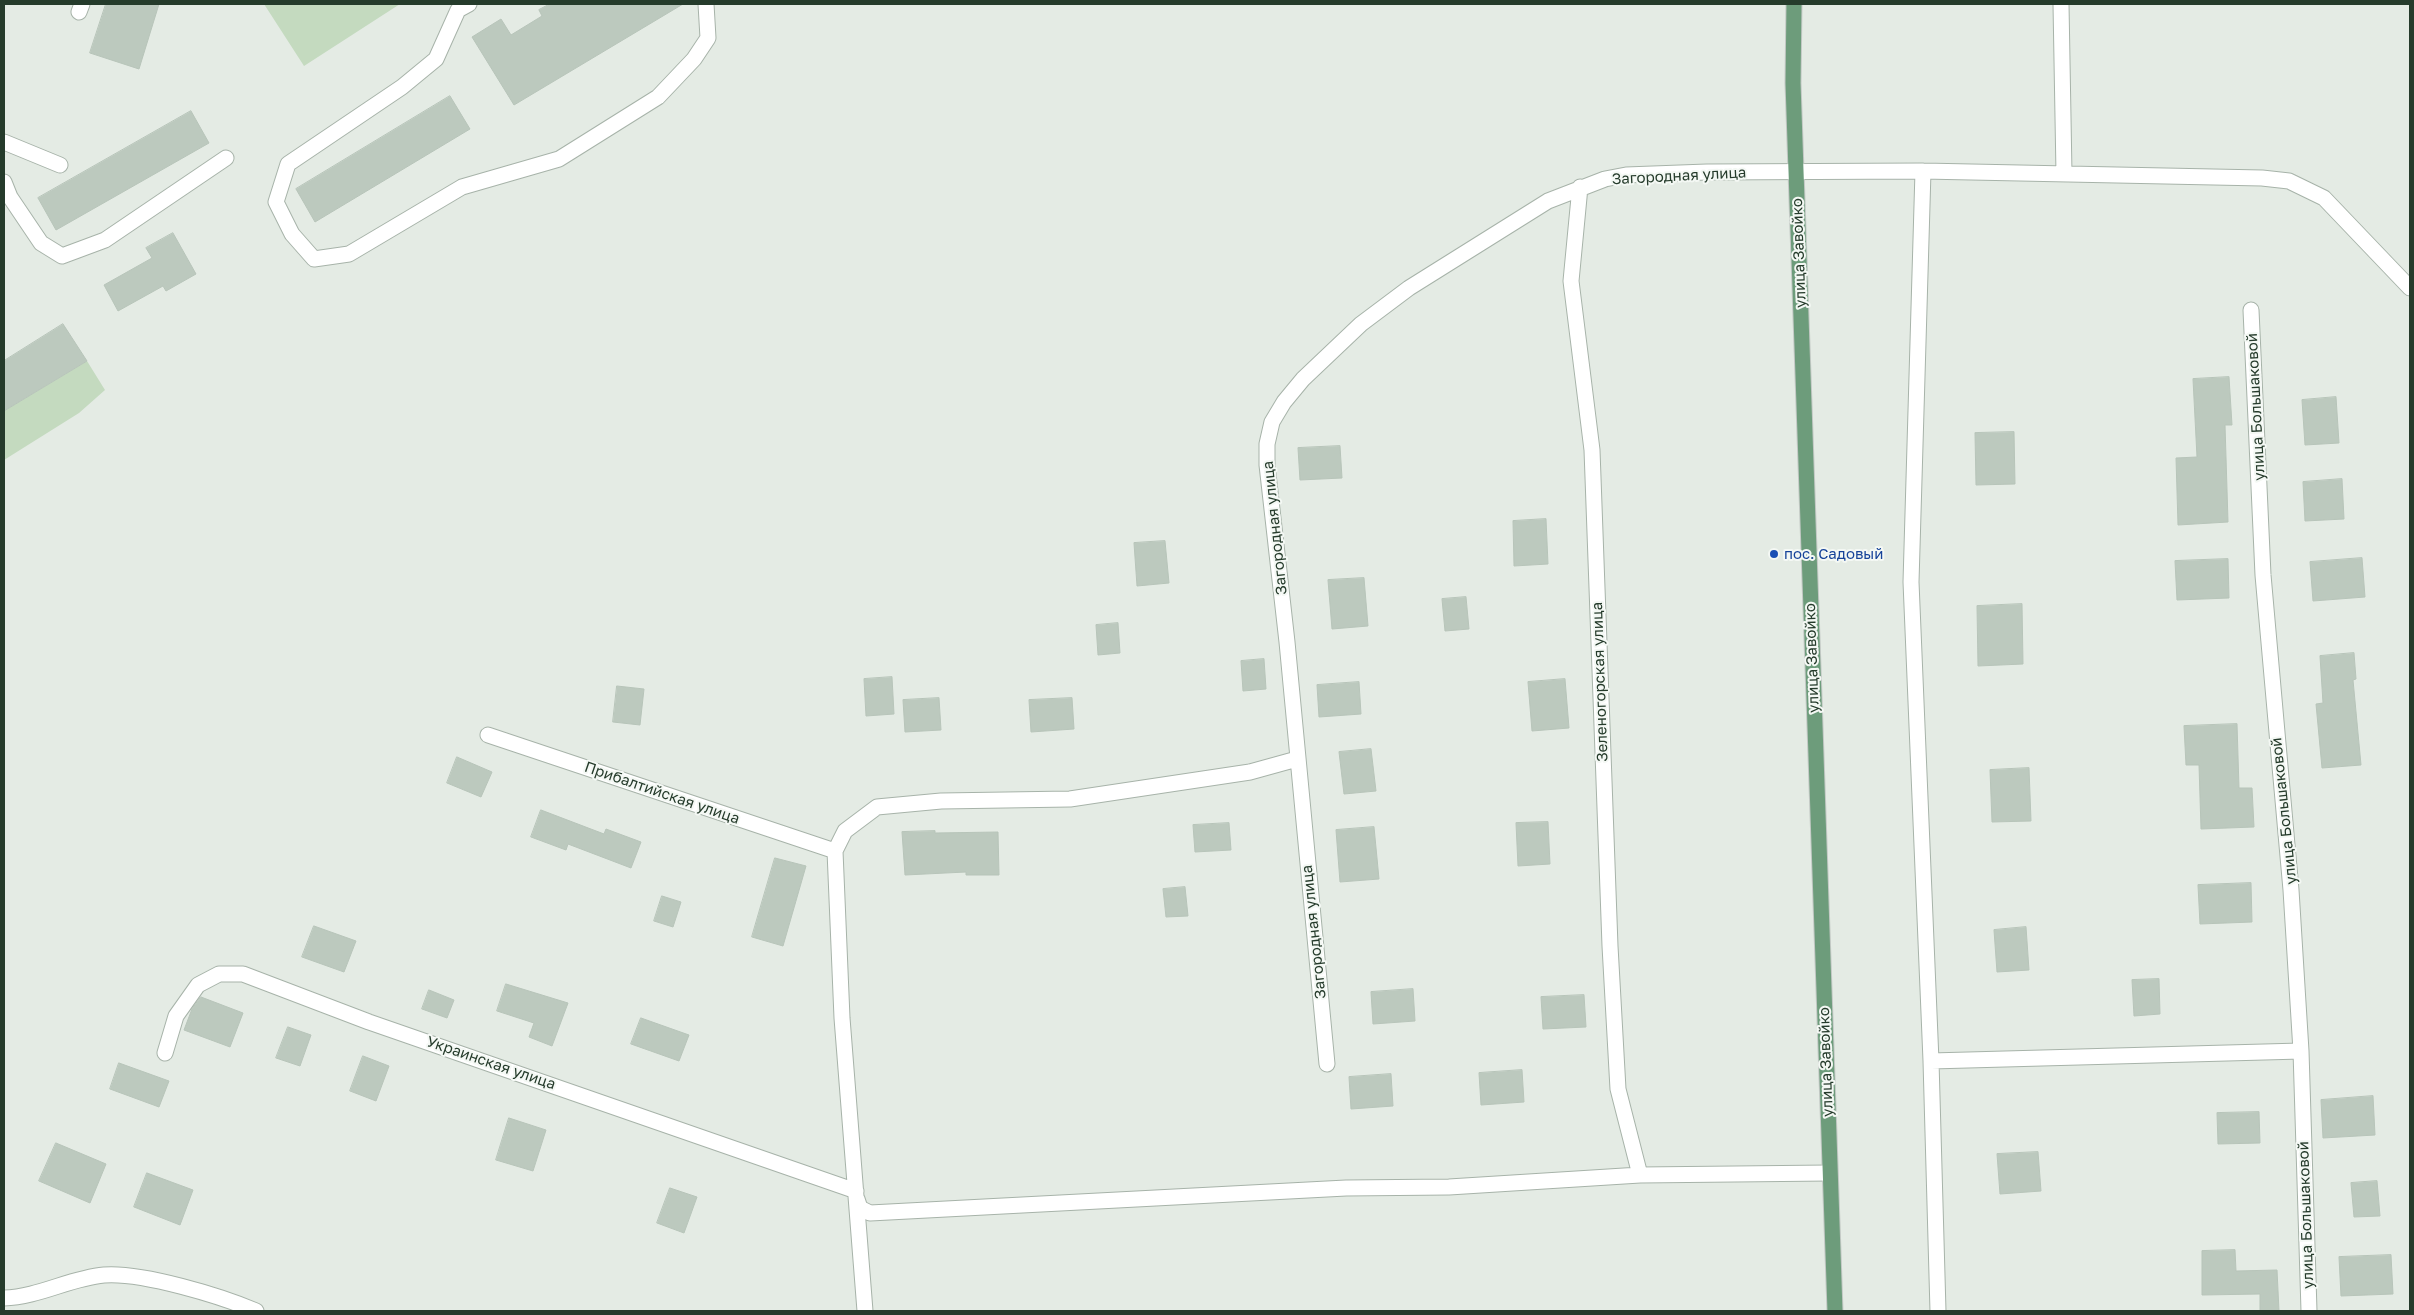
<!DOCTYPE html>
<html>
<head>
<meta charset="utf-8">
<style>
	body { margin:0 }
	#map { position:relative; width:2414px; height:1315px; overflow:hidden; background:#e4ebe4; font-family:"Golos Text",sans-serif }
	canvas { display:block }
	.frame { position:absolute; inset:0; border:5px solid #253b2b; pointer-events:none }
</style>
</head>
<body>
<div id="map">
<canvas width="2414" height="1315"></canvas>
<div class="frame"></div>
</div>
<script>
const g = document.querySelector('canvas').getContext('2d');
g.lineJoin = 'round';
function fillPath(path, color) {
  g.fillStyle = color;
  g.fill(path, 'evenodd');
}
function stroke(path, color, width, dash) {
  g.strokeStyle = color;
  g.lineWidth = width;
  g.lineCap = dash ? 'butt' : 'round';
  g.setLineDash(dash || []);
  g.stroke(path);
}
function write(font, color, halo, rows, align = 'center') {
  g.font = font + ' "Golos Text",sans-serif';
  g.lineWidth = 4;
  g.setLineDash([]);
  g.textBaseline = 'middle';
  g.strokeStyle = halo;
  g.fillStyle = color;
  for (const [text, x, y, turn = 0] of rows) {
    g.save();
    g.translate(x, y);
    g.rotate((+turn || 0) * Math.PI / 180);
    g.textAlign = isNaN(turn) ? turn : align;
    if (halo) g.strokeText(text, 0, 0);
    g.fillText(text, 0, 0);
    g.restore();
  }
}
const green = new Path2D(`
	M264 4H400L304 66Z
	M87 361 105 390 79 413 4 460V411Z`);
const building = new Path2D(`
	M106 4H159L139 69 90 53Z
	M550 4H683L514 105 472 37 501 19 511 35 542 16 539 10Z
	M450 96 470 129 315 222 296 189Z
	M191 111 209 143 56 230 38 198Z
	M173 233 196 274 166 291 163 286 118 311 104 285 152 258 146 248Z
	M63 324 87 361 4 411V361Z
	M2229 377 2232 425H2225L2228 522 2178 525 2176 458 2197 457 2193 379Z
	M2336 397 2339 443 2305 445 2302 400Z
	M2014 432 2015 484 1976 485 1975 433Z
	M1340 446 1342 478 1300 480 1298 448Z
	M2342 479 2344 519 2305 521 2303 482Z
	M1546 519 1548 564 1514 566 1513 521Z
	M1165 541 1169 583 1137 586 1134 543Z
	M2362 558 2365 597 2313 601 2310 562Z
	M2228 559 2229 598 2177 600 2175 561Z
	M1364 578 1368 626 1332 629 1328 580Z
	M1466 597 1469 629 1445 631 1442 599Z
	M2022 604 2023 664 1978 666 1977 606Z
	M1118 623 1120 653 1098 655 1096 625Z
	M2354 653 2356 679 2353 680 2361 765 2322 768 2316 704 2323 703 2320 656Z
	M1264 659 1266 689 1243 691 1241 661Z
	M892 677 894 714 866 716 864 679Z
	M1565 679 1569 728 1532 731 1528 682Z
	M1359 682 1361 714 1319 717 1317 685Z
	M617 686 644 689 640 725 613 722Z
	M939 698 941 730 905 732 903 700Z
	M1072 698 1074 729 1031 732 1029 700Z
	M2237 724 2239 788H2252L2254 827 2201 829 2199 765H2186L2184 726Z
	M1371 749 1376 791 1344 794 1339 752Z
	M457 757 492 772 481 797 447 783Z
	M2029 768 2031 821 1992 822 1990 770Z
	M541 810 604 834 606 829 641 842 631 868 568 844 566 850 531 837Z
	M1548 822 1550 864 1518 866 1516 823Z
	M1229 823 1231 850 1195 852 1193 825Z
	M1374 827 1379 879 1340 882 1336 830Z
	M935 831V833L998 832 999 875H966V872L905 875 902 832Z
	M775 858 806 866 783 946 752 937Z
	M2251 883 2252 922 2200 924 2198 885Z
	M1185 887 1188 916 1166 917 1163 889Z
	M662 896 681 902 673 927 654 921Z
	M314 926 356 941 344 972 302 957Z
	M2026 927 2029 970 1997 972 1994 930Z
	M2159 979 2160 1014 2134 1016 2132 980Z
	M506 984 568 1003 552 1046 529 1037 534 1023 497 1011Z
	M1413 989 1415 1021 1373 1024 1371 992Z
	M429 990 454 1000 447 1018 422 1009Z
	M1584 995 1586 1027 1543 1029 1541 997Z
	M201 997 243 1013 230 1047 184 1030 192 1009Z
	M641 1018 689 1035 679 1061 631 1044Z
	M288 1027 311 1035 300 1066 276 1058Z
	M363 1056 389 1066 376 1101 350 1091Z
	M119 1063 169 1081 159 1107 110 1089Z
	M1522 1070 1524 1102 1481 1105 1479 1073Z
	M1391 1074 1393 1106 1351 1109 1349 1077Z
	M2373 1096 2375 1135 2323 1138 2321 1100Z
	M2259 1112 2260 1143 2218 1144 2217 1113Z
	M509 1118 546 1130 533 1171 496 1160Z
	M56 1143 106 1164 90 1203 39 1181Z
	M2038 1152 2041 1191 2000 1194 1997 1154Z
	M147 1173 193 1190 180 1225 134 1207Z
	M2377 1181 2380 1216 2354 1217 2351 1183Z
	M670 1188 697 1197 684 1233 657 1223Z
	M2235 1250 2236 1271 2277 1270 2279 1311H2260V1294L2202 1295V1251Z
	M2391 1255 2393 1294 2341 1296 2339 1257Z`);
const minor = new Path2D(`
	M469 4 458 10 436 59 402 87 288 164 276 202 292 234 314 259 349 254 462 187 559 159 658 97 694 59 708 38 706 4
	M2061 4 2064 174
	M79 12 82 4
	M4 142 60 165
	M1923 171 1911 582 1931 1061 1938 1311
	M4 182 10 197 41 243 62 256 105 240 226 158
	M1580 187 1571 281 1592 450 1610 946 1618 1089 1640 1175
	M2251 310 2263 575 2291 890 2301 1051 2309 1311
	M488 735 835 851
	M165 1053 176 1016 198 985 219 974H243L369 1022 856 1191
	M1931 1061 2301 1051
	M1327 1064 1287 642 1267 465V444L1272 422 1284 402 1303 379 1361 324 1409 288 1548 201 1605 179 1626 175 1707 172 1923 171 2262 178 2289 181 2324 198 2410 288
	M857 1199 860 1208 870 1213 1346 1188 1449 1187 1640 1175 1829 1173
	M4 1298C39 1297 70 1278 104 1275 142 1272 221 1296 256 1311
	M865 1311 842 1018 835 851 845 831 877 807 941 801 1070 799 1250 772 1297 759`);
const major = new Path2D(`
	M1794 4 1793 83 1835 1311`);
const markers = [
	[1774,554,5,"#1a4fb4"]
];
const streetNames = [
	["Загородная улица",1679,176,-3],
	["улица Завойко",1799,253,-92],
	["улица Большаковой",2256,407,-93],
	["Загородная улица",1275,528,-96],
	["улица Завойко",1812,658,-92],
	["Зеленогорская улица",1600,682,-92],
	["Прибалтийская улица",662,793,19],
	["улица Большаковой",2284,811,-96],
	["Загородная улица",1314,932,-96],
	["улица Завойко",1826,1062,-92],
	["Украинская улица",491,1063,19],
	["улица Большаковой",2306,1215,-92]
];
const transitNames = [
	["пос. Садовый",1784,554]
];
fillPath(green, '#c4dabf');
fillPath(building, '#bcc9be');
stroke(building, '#b7c4b9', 1);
stroke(minor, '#a7b3a9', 17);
stroke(major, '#c2c8c4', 17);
stroke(minor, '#fff', 15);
stroke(major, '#6d9c7b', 15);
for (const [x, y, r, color] of markers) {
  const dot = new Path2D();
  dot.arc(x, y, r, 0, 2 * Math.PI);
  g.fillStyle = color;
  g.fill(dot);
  stroke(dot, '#f4f8f4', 2);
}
write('15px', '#253b2b', '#f4f8f4', streetNames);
write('15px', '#164399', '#f4f8f4', transitNames, 'left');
</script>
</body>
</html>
